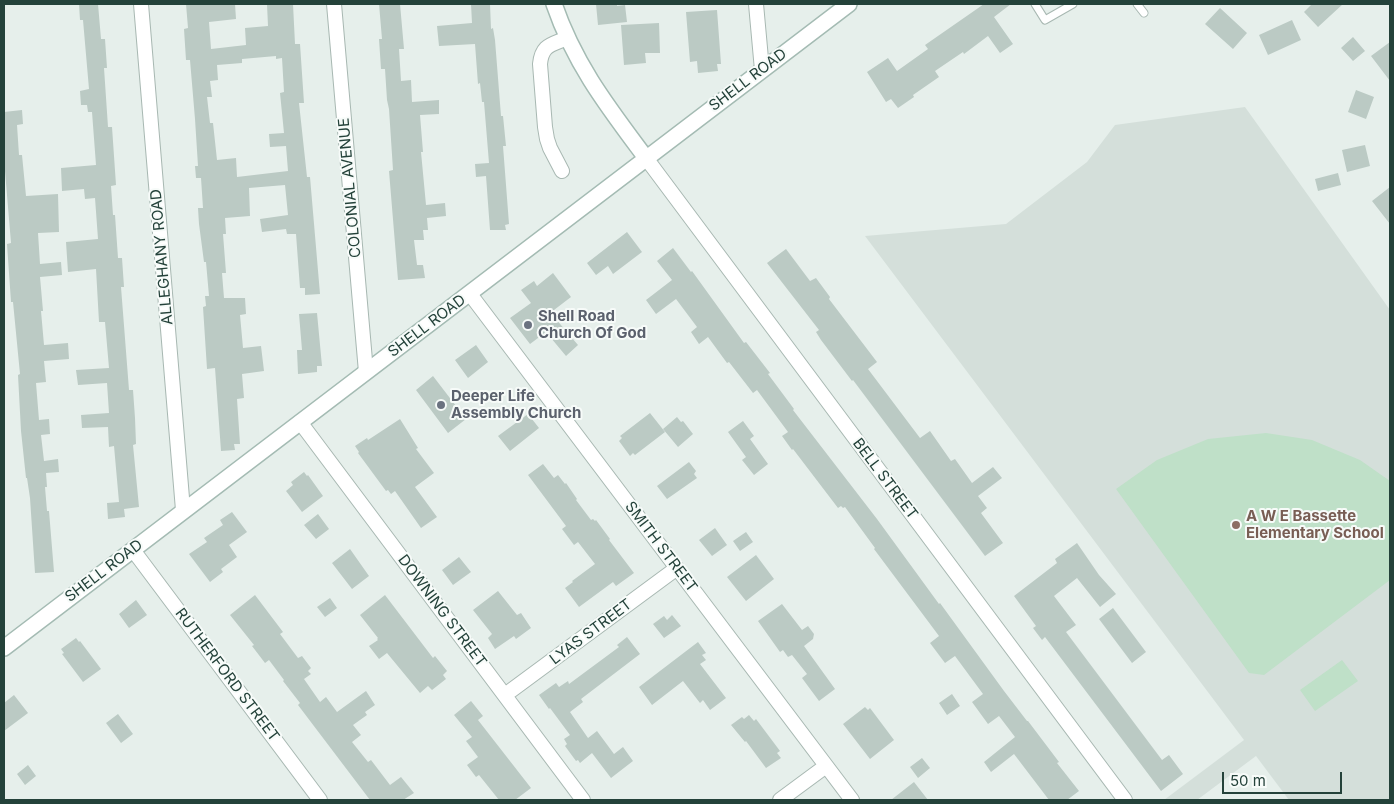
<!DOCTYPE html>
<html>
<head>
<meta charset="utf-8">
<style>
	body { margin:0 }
	#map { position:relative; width:1394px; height:804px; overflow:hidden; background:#e6efeb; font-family:Inter,sans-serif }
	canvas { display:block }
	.frame { position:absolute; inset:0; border:5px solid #24423a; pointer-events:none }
	.scale { position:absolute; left:1222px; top:772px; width:120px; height:22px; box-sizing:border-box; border:2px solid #24423a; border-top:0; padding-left:6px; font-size:15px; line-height:18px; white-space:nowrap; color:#24423a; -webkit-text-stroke:4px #f7fbf9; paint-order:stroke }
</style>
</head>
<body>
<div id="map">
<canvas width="1394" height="804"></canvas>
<div class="frame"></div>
<div class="scale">50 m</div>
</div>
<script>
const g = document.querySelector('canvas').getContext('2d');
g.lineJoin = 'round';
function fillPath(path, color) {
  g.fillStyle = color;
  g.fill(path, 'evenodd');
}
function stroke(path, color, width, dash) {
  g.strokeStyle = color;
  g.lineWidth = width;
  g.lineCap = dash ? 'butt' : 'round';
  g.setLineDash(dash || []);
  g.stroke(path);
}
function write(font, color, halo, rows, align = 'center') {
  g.font = font + ' Inter,sans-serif';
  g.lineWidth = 4;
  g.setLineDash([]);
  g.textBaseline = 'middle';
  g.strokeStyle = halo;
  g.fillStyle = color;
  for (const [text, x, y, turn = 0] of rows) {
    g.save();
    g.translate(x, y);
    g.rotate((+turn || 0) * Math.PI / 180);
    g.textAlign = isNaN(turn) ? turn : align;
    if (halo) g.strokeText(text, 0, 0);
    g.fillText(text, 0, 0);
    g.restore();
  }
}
const built = new Path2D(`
	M1245 107 1390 310V800H1289L1256 756 1197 800H1164L1244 740 865 236 1006 224 1087 162 1115 125Z`);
const green = new Path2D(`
	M1266 433 1312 440 1360 460 1390 481V580L1264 675 1249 673 1116 489 1157 460 1208 439Z
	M1342 660 1358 681 1315 711 1300 690Z`);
const building = new Path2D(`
	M79 4H98L101 39H105L107 68H104L108 127H112L116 185 111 186 113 215H115L118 258H122L124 287H121L129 390H133L135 418 136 444 133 445 139 507 124 509 125 517 108 519 107 503 119 502 114 446 109 447 108 427 82 428 81 415 109 413 107 383 78 385 76 370 109 368 105 322H99L96 269 68 272 66 242 98 239 95 198 85 199 84 189 62 191 61 168 96 165 92 112H88L87 105H81L80 91 89 89 83 20H80Z
	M186 4H235L236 19 209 22 211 49 246 45 245 28 268 26 267 4H293L295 44H300L304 103H299L307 177H310L320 294 305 295V288H300L296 234H287L286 229 262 232 260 219 288 215 285 185 249 188 250 216 225 218 226 234H223L226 273H222L224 298H245L246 314 240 315 243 348 261 346 264 371 242 374 244 398 237 399 240 444H234L235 450 221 451 215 368 207 369 203 307 206 306 205 296H209L206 262H204L199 224 198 208H203L201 178H196L195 166H198L195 119 190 60H186L184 29 188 28ZM276 56V59L282 58 284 92 280 93 284 133 269 134 270 147 286 146 288 171 237 177 236 158 217 160 213 123H210L207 97H212L210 81 218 80 217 65 242 63V59Z
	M379 4H400L404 49H399L401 81 411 80 412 102 439 100V114L420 115 423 152H421L426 205 445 203 446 216 427 218 428 230H423L424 240H414L417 265H423L425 278 398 280 389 171 393 170 389 109 387 100 385 69H381L379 39H382Z
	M471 4H490L491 29 493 28 495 40 501 116H503L506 146H503L509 224 505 225 506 230H490L486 176 476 177 475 164 489 163 484 102H482L480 83 478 84 475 44 439 46 437 26 472 23Z
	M596 4H617V6L625 5 627 22 598 25Z
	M984 4H1011L994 17 1013 44 1000 53 988 36 964 54 963 52 935 71 939 77 913 95 914 97 898 108 891 99 886 102 867 72 888 58 897 71 928 49 925 45Z
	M1312 4H1343L1318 27 1304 12Z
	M1220 8 1247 33 1233 49 1205 24Z
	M717 10 721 64H717L718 71 698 73 697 61 690 62 686 12Z
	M1292 20 1301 40 1268 55 1259 35Z
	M659 23 660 53H645L646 63 624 65 621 25Z
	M1353 37 1365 51 1353 61 1341 48Z
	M1390 42V81L1371 56Z
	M1356 90 1374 97 1366 119 1348 112Z
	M22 110 23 124 17 125 19 155H22L26 196 58 194 59 232 38 233 40 264 61 262 62 275 40 277 43 311H41L44 345 68 343 69 359 44 361 46 382 36 383 39 420 49 419 50 434 41 435 44 461 58 459 59 472 46 473 47 487H45L47 511H49L54 572 35 573 30 498 27 478H26L21 431 18 375 20 374 13 302H11L7 244 11 243 4 159V112Z
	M1365 145 1370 166 1347 172 1342 150Z
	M1338 173 1341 185 1318 191 1315 179Z
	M1390 187V224L1372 201Z
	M627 232 642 252 613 274 608 266 596 275 587 263Z
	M673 248 691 272 692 271 744 343 746 342 770 373 768 374 794 409 793 410 877 519 939 604 940 603 1004 691 1027 721H1028L1059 762 1057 763 1079 791 1067 800H1049L1014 754 991 772 984 762 1015 737 999 716 988 724 972 702 983 694 955 656 945 663 930 643 939 636 874 549 875 548 845 507 843 508 841 506 838 508 793 449 792 450 782 436 788 432 757 390 753 393 729 362 727 363 708 337 699 344 691 332 697 327 676 299 656 314 646 300 672 280 657 261Z
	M786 249 810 281 816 278 830 297 829 299 877 362 868 369 920 438 930 431 951 461 955 459 972 483 993 467 1002 478 978 496 987 508 981 513 1003 543 985 556 853 380 852 381 821 340 816 332 819 330 767 263Z
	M553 273 571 297 554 310 559 315 555 318 578 345 566 356 546 332 530 344 510 318 531 303 521 290 534 281 537 286Z
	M317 313 322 366H317V372L298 374 297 350H302L299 314Z
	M476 345 488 362 468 378 455 360Z
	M433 376 466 419 448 433 416 390Z
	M650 413 665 432 635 455 633 453 630 456 619 441 622 438 620 436Z
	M528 414 539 428 510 451 498 436Z
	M677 417 681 422 683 421 693 434 678 447 663 429Z
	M400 419 418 448 416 449 434 473 415 487 437 517 421 528 395 491 391 494 388 490 386 491 358 453 359 452 355 446 367 438 368 440Z
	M743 421 754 436 750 439 768 464 754 475 742 460 746 457 728 432Z
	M689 462 696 471 694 474 697 478 667 499 657 486Z
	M543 464 554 478 558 475 565 484 566 483 577 499 576 500 591 520 593 519 595 521 596 520 610 539 609 540 634 573 616 586 613 582 579 607 565 588 573 582 572 581 595 564 578 542 574 545 562 529 566 526 528 475Z
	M304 472 307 476 308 475 323 496 302 512 286 491 293 485 291 482Z
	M232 512 247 532 229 545 237 557 221 569 223 572 210 582 189 554 207 542 204 538 223 525 220 520Z
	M318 514 329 529 316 539 304 525Z
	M715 528 727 545 712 556 699 540Z
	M746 532 753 542 740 551 733 541Z
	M1077 543 1099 575 1116 594 1100 607 1077 578 1054 596 1076 625 1066 632 1162 760 1169 755 1183 774 1161 791 1045 637 1042 640 1033 628 1036 626 1014 596 1057 563 1055 559Z
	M350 549 369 576 352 589 332 563Z
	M756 555 774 579 746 601 727 577Z
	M459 557 471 572 453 585 442 570Z
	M498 591 517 615 521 613 531 628 516 639 514 636 495 649 488 638 492 634 473 610Z
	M255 595 283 632 280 634 298 658 302 656 311 668 308 671 311 674 304 679 320 702 326 697 337 712 366 691 375 705 365 712 367 715 353 725 361 735 352 742 368 762 371 760 390 785 401 777 414 793 403 800H370L298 705 300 703 283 681 284 680 269 660 265 663 252 646 254 645 230 615Z
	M385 595 433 658 435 656 447 671 443 675 446 679 432 690 428 686 420 693 387 653 379 659 369 646 378 640 377 639 378 638 360 615Z
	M330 598 337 608 325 617 317 607Z
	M136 600 147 615 129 628 119 614Z
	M782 604 802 630 808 626 814 634 813 639 804 646 835 689 819 701 802 678 807 674 792 655 788 657 783 650 780 652 758 621Z
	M1113 608 1146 652 1132 663 1099 619Z
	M672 615 681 626 664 638 653 624 664 616 667 620Z
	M627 637 640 654 581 699 583 702 570 712 588 738 597 731 614 754 623 747 633 761 611 778 592 753 580 763 578 760 576 761 565 746 567 744 564 739 570 735 550 708 549 709 539 695 556 683 559 687 568 681 569 684 619 647 617 645Z
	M76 638 79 642 80 641 101 669 83 682 62 654 64 653 61 649Z
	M698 642 706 653 702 655 706 660 700 664 726 698 710 710 703 700 700 703 683 681 652 705 639 687Z
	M952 694 960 706 947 715 939 703Z
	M14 695 28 713 4 731V703Z
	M471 701 483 716 478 720 531 788 515 800H499L479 775 476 777 467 765 478 757 466 741 472 737 454 715Z
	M865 707 868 710 870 708 894 740 870 759 843 724Z
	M118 714 133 734 121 743 106 723Z
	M749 715 754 721 756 719 780 751 777 753 781 758 766 768 746 741 745 742 731 725 742 717 744 719Z
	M922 758 930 768 918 778 910 767Z
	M28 765 36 776 25 785 17 774Z
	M914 782 928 800H891Z`);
const lane = new Path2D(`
	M1035 4 1045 20 1073 4
	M1137 4 1144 13`);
const street = new Path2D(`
	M141 4 183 510
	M334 4 366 372
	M756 4 762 70
	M646 158 1125 800
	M562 171 550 148 547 139 545 127 540 64C542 44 552 45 567 38
	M470 294 852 800
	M300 422 583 800
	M133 550 320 800
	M505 695 677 568
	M780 800 826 766`);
const secondary = new Path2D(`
	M554 4C575 65 608 107 646 158
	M4 648 849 4`);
const markers = [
	[528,325,5,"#6b7280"],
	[441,405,5,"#6b7280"],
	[1236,525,5,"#8d6e63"]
];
const streetNames = [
	["SHELL ROAD",748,80,-37],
	["COLONIAL AVENUE",350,188,-95],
	["ALLEGHANY ROAD",162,257,-95],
	["SHELL ROAD",427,326,-37],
	["BELL STREET",885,479,53],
	["SMITH STREET",661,547,53],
	["SHELL ROAD",104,571,-37],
	["DOWNING STREET",442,611,53],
	["LYAS STREET",591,632,-37],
	["RUTHERFORD STREET",227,675,53]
];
const worshipNames = [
	["Shell Road",538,316],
	["Church Of God",538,333],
	["Deeper Life",451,396],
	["Assembly Church",451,413]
];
const educationNames = [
	["A W E Bassette",1246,516],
	["Elementary School",1246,533]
];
fillPath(built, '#d4dfda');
fillPath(green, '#bfe0c8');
fillPath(building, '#bbcac4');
stroke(lane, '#a8b8b2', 9);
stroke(street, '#a8b8b2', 16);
stroke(secondary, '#a4bbb3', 18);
stroke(lane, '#fff', 7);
stroke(street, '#fff', 14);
stroke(secondary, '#fff', 15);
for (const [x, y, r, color] of markers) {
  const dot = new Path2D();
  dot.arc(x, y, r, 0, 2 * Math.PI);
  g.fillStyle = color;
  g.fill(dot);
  stroke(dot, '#f7fbf9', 2);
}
write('15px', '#24423a', '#f7fbf9', streetNames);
write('bold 15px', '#5b616d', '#f7fbf9', worshipNames, 'left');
write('bold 15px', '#785e54', '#f7fbf9', educationNames, 'left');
</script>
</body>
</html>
